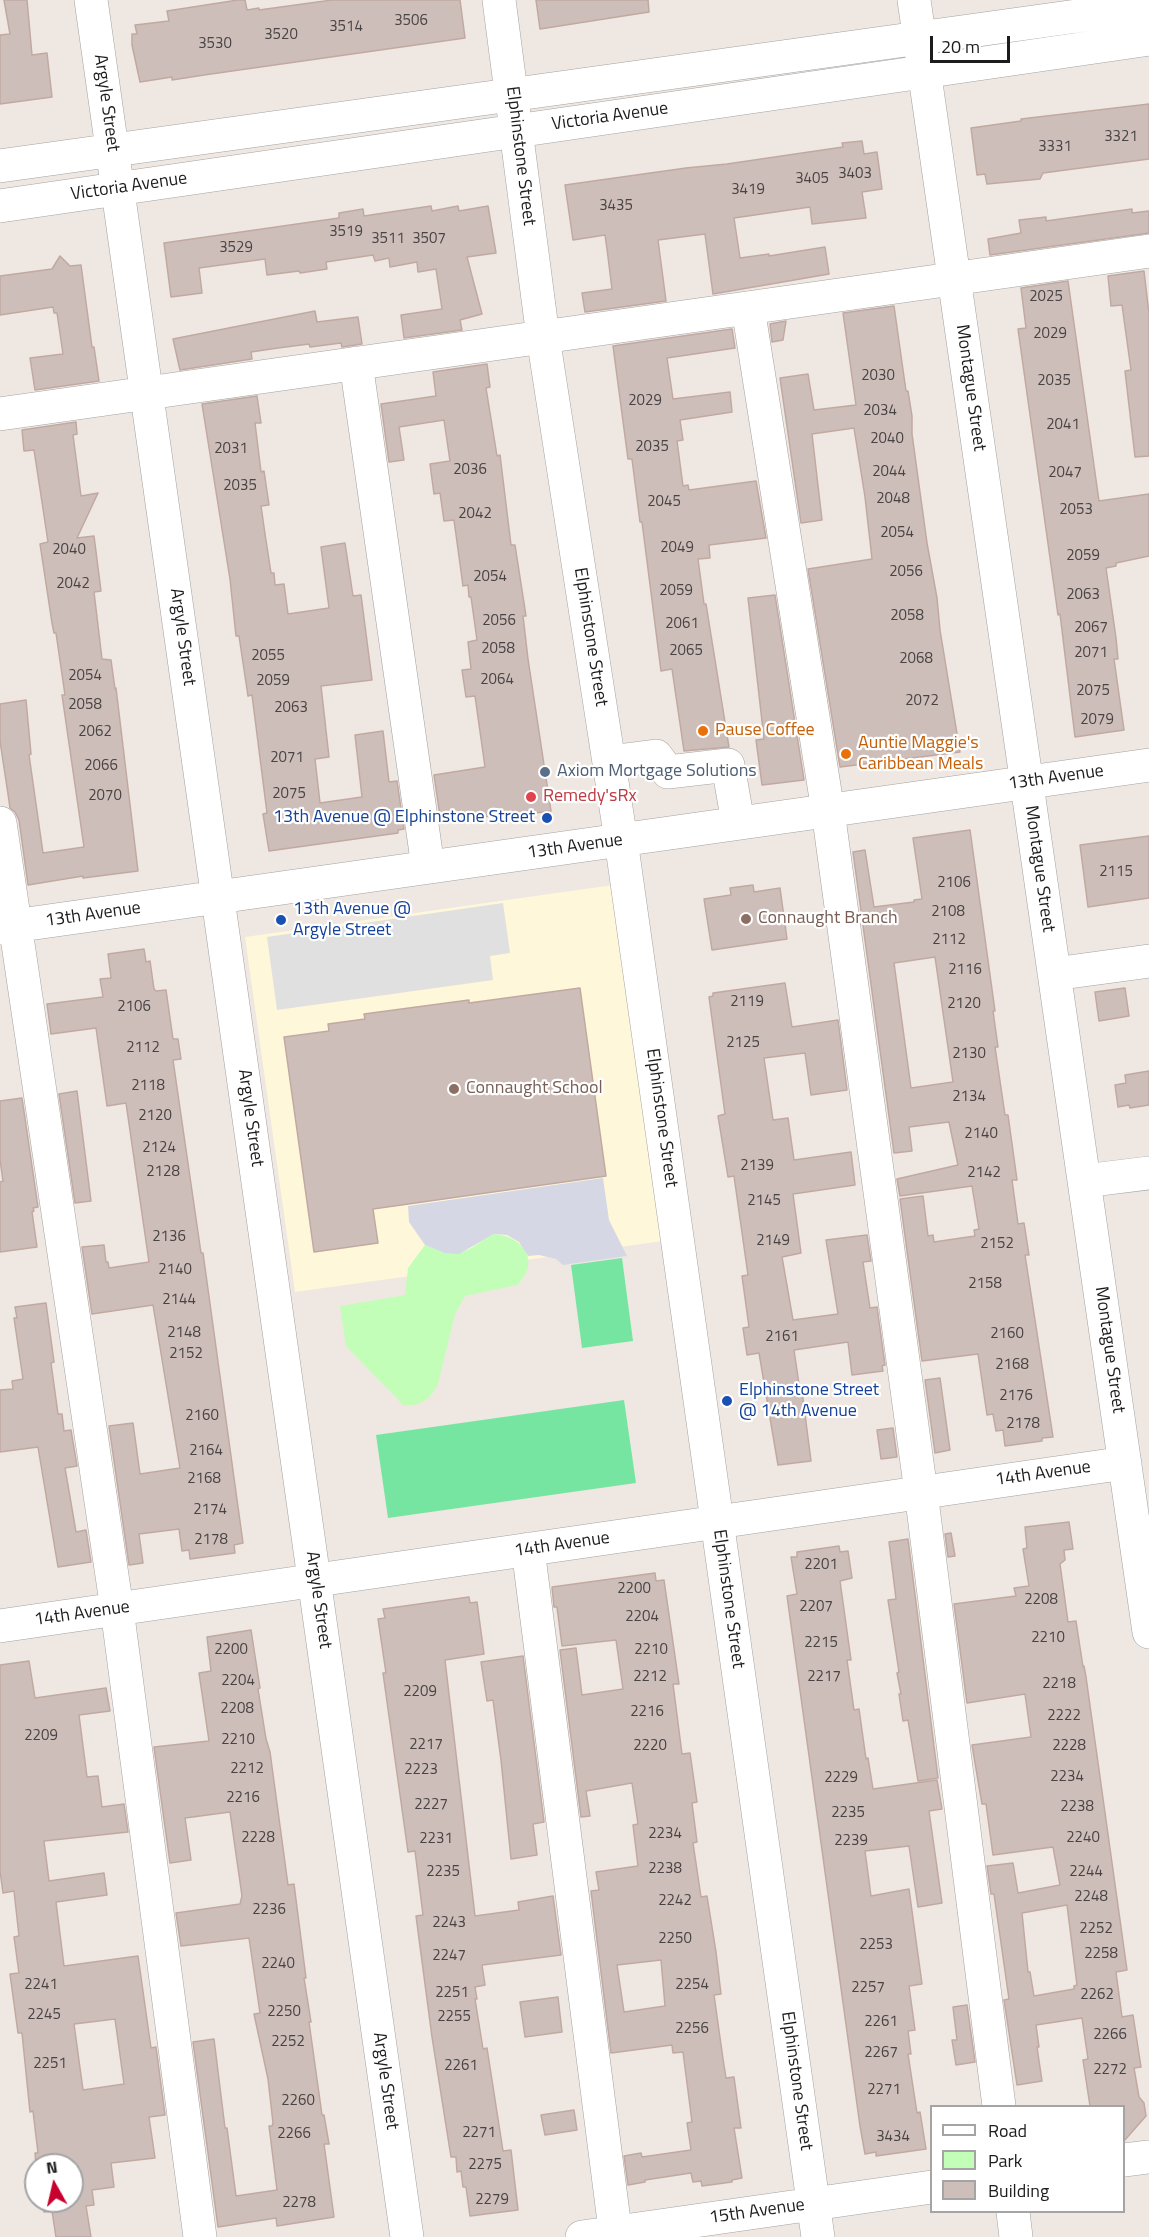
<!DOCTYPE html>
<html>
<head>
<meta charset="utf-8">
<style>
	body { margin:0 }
	#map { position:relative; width:1149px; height:2237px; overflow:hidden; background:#efe7e1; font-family:"Titillium Web",sans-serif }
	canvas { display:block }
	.legend { position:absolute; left:930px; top:2105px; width:195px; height:108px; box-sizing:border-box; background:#fff; border:2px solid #a4a4a4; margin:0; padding:8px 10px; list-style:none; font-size:18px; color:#1c1c1c }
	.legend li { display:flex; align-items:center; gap:12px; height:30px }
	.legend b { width:30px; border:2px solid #a4a4a4 }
	.north { position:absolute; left:24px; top:2153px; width:60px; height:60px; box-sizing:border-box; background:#fff; border:2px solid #a4a4a4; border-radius:50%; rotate:352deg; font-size:16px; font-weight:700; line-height:24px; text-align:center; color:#1c1c1c }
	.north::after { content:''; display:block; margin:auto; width:21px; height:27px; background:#c8002d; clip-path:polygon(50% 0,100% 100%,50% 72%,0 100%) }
	.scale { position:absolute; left:930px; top:36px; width:80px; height:27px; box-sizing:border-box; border:3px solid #1c1c1c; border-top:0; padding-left:8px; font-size:18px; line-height:21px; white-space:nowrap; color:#1c1c1c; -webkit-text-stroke:4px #fff; paint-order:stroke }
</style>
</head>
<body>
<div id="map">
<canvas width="1149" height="2237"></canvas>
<ul class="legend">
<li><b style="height:8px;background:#fff"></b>Road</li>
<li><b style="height:16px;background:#c3feb9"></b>Park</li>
<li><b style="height:16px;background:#cebeba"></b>Building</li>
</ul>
<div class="north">N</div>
<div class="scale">20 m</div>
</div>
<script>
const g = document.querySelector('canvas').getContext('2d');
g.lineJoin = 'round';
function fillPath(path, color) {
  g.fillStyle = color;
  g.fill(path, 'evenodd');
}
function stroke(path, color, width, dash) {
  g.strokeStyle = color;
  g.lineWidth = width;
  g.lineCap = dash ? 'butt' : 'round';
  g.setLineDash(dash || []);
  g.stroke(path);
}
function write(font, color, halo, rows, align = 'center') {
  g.font = font + ' "Titillium Web",sans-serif';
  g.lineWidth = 4.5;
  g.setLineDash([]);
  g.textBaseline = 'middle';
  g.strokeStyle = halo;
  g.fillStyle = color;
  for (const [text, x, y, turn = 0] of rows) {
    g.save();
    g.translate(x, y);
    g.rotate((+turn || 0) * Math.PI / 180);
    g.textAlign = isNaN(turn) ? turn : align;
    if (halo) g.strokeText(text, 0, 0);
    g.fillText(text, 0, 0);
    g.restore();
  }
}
const education = new Path2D(`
	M613 885 663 1241 295 1292 245 937Z`);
const park = new Path2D(`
	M494 1234C523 1236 542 1262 517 1285L465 1296 455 1314 438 1384C430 1400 420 1407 403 1405L346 1346 340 1306 405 1295 408 1268 425 1245C440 1251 458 1257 473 1247 480 1243 486 1238 494 1234Z`);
const pitch = new Path2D(`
	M622 1258 633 1341 582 1348 571 1265Z
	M624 1400 636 1483 388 1518 376 1435Z`);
const parking = new Path2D(`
	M503 903 510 953 490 956 493 980 277 1010 267 937Z`);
const plaza = new Path2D(`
	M603 1178 609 1220 627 1256 563 1265 556 1259 539 1255 528 1256 519 1242 507 1235 494 1234 459 1254 445 1253 425 1245 409 1222 408 1206Z`);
const building = new Path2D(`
	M4 0H27L32 55 47 53 52 97 0 104V35L10 34Z
	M238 0H245L247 10 259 8V10L332 0H460L465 38 204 75 172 80V77L140 82 132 45V34H137L135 25 169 21 167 11Z
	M536 0H648L649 12 540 29Z
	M1149 104V159L1043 173 1040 179 987 184 985 174 977 175 971 128 1021 121V119Z
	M862 141 864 154 877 152 882 189 862 192 866 218 812 224 810 207 734 218 740 258 769 254V256L825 247 829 274 713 294 705 234 658 240 666 301 585 312 582 293 612 289 607 249 605 235 573 240 565 185 686 168 727 164 843 147 842 143Z
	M431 206 432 211 458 206 459 211 488 206 496 253 467 257 482 314 460 320 462 330 404 338 401 315 442 309 436 269 418 272 417 262 390 267 389 258 375 261 373 255 326 262 327 269 300 273 299 271 267 275 265 259 199 268 202 293 171 297 164 243 339 218V213L363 209 364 216Z
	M1132 209V213L1149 211V233L990 255 988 239 1021 233 1019 220 1046 217V221Z
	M60 256 70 266 81 265 92 347H94L99 381 35 390 30 358 63 354 57 313H54L53 307 0 315V276L52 269Z
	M1144 271 1149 314V456L1135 457 1125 371 1131 370 1122 305 1111 306 1108 276Z
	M1068 281 1099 501 1149 494V556L1116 563V566L1106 568 1116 638 1118 659H1114L1124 730 1075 737 1060 614 1058 615 1018 329 1026 328 1021 288Z
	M894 306 906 391H908L912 416V434L927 543 937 598 940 630 960 752 840 767 808 569 872 559 865 497 854 428 812 434 822 520 801 523 780 378 808 374 814 410 856 405 843 313Z
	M315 311 317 322 358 317 362 344 342 347 341 343 310 347 309 344 278 348 251 352 252 359 180 370 173 339Z
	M786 321 783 340 772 342 770 324Z
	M732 329 735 348 667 358 673 399 730 392 732 412 680 420 683 440 677 441 683 486 688 485 689 490 756 481 766 538 709 545 710 558 698 559 704 604H706L729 747 684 751 672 669 661 671 642 522H640L632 459H628L613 346Z
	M487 364 490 387 486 388 497 456 500 455 511 545H515L526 616H523L528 659 551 811 511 816 510 813 441 823 434 775 485 767 475 696 466 697 462 670 471 669 468 642 477 640 471 597H469L468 585 463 586 454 520 444 521 440 493 434 494 430 464 450 461 444 420 399 427 404 460 389 462 381 404 436 396 433 372Z
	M257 396 261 423H255L261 472 264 471 269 505 261 506 265 534 271 573H274L275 585 284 584 288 614 329 608 321 547 345 543 353 596 361 595 372 680 321 686 329 757 315 759 320 803 362 797 355 735 383 731 389 782 397 781 404 829 398 830V833L269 851 263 814 267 813 252 695 248 696 239 636H236L230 579 202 404Z
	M76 422 77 434 73 435 81 496 98 493 77 538 94 536 101 591 94 592 102 659 111 660 115 689 116 688 138 871 83 878V876L28 885 19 820 15 812 10 808 8 794 0 741V704L26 700 31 754 29 755 43 853 84 847 62 695H65L56 633H54L52 623 40 544 48 542 40 489 34 450 24 451 22 430Z
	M775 595 804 780 762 785 756 740 764 739 748 598Z
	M970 830 995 1011H993L998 1047H995L1005 1115H1008L1017 1180H1012L1018 1224 1024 1223 1029 1255H1025L1053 1437 1042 1438V1441L1005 1446 1003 1430 996 1431 993 1414 987 1415 978 1354 922 1361 900 1199 923 1196 928 1236 933 1235 934 1242 975 1236 974 1230 979 1229 972 1186 900 1196 897 1179 958 1165 949 1122 909 1127 912 1151 894 1153 853 852 865 850 874 907 914 902V900L922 899 913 838ZM935 957 953 1082 911 1088 894 963Z
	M1149 836V898L1088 907 1080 845Z
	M753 885 754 892 780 888 787 939 712 950 704 899 731 895 730 888Z
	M144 949 146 962 150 961 154 989 156 991 166 990 173 1039H178L181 1059 173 1060 201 1253H203L243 1543 234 1545 235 1553 190 1559 189 1550 182 1551 179 1529 139 1534 143 1563 129 1565 109 1426 133 1423 140 1474 180 1468 153 1305 92 1314 82 1247 104 1245 106 1262H108L109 1268 149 1262 126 1103 107 1106 96 1028 51 1034 47 1004 103 997 100 979 111 978 108 954Z
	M785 983 792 1027 838 1020 847 1090 811 1095 805 1053 764 1058 773 1120 788 1118 794 1160 851 1152 855 1185 793 1194 801 1253 782 1257 793 1320 838 1314 826 1240 867 1235 871 1261 863 1262 870 1308 877 1307 885 1365 882 1366 883 1371 852 1375 848 1342 794 1350 800 1391H802L811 1461 778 1465 759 1353 747 1355 743 1328 749 1327 742 1276 748 1275 734 1176 728 1177 718 1116 725 1114 709 997 713 996V993Z
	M580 988 606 1176 373 1209 378 1243 314 1252 284 1037 329 1031 328 1024 365 1019 364 1014 469 1000V1003Z
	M1125 988 1129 1016 1099 1021 1095 992Z
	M1149 1071V1105L1130 1108 1129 1105 1118 1107 1115 1085 1126 1083 1125 1075Z
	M77 1091 91 1201 75 1203 59 1094Z
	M22 1098 38 1207 33 1208 34 1211 32 1212 37 1247 0 1252V1182L3 1181 0 1160V1101Z
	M46 1303 54 1362 51 1363 58 1414H62L64 1431 71 1430 77 1466 65 1468 76 1532 86 1530 91 1562 58 1567 38 1447 0 1452V1390L13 1389 12 1381 23 1379 14 1318H17L15 1307Z
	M940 1378 950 1450 935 1453 925 1380Z
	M893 1428 897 1457 881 1459 877 1430Z
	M1069 1522 1073 1549 1064 1550 1065 1560 1060 1564 1068 1622 1076 1621 1083 1667 1084 1666 1086 1677 1127 1970 1116 1972 1122 2017 1133 2015 1141 2067 1134 2068 1139 2097 1144 2103 1146 2116 1124 2141V2106H1090L1083 2060 1088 2059 1082 2018 1036 2025 1039 2047H1037L1042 2081 1017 2085 1004 2000 1009 1999 994 1894H991L987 1866 1013 1863 1018 1893 1060 1885 1053 1847 993 1855 986 1804H982L972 1745 1031 1737 1025 1694 967 1703 954 1604 1016 1596 1014 1588 1029 1586 1023 1549 1027 1548 1025 1527ZM1067 1905 1077 1985 1074 1986V1989L1034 1996 1030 1972H1028L1022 1913Z
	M951 1533 955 1556 948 1557 945 1534Z
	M908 1539 938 1778 918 1781 908 1720 903 1721 899 1694H901L897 1673 899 1672 888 1600 896 1599 889 1542Z
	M839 1546 840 1552 848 1551 852 1578 840 1581 851 1660H847L854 1710 859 1709 866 1759 868 1758 873 1789 937 1780 942 1809 929 1811 942 1903 918 1907 909 1846 865 1851 871 1896 909 1889 922 1984 909 1986 915 2030 908 2031 911 2054H908L917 2113 920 2112 926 2149 876 2156V2152L865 2154 860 2126 787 1596 797 1594 791 1557H797V1552Z
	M655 1573 656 1581 664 1580 679 1684H673L682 1754 690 1753 697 1802 692 1803 697 1842 693 1843 701 1897 707 1896 716 1952 721 1994 714 1995 723 2059 726 2078 734 2077 741 2128H734L742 2178 732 2180V2182L702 2186 701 2181 693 2182 691 2173 645 2180V2182L628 2185 624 2156 641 2153 642 2157 691 2150 687 2123 692 2122 683 2052 673 2053 672 2045 611 2053 591 1891 599 1890 596 1872 638 1866 633 1825 638 1824 632 1783 586 1791 590 1816 581 1817 560 1650 576 1648 582 1695 623 1689 616 1640 562 1646 557 1607H554L552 1587ZM661 1960 665 2006 624 2012 617 1965Z
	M469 1597 470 1603 477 1602 484 1654 445 1660 475 1916 519 1910 518 1902 553 1896 561 1955 482 1965 485 1985 475 1987 477 1999H475L483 2049 487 2048 503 2151 511 2150 518 2210 470 2216 466 2187H463L461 2171 457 2172 456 2157H451L432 2037 416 1916 423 1915 415 1851 408 1852 383 1673H386L378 1619 385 1618 383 1609Z
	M251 1630 260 1688 258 1689 266 1739 270 1752 288 1885 294 1884 306 1978H304L311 2022H309L322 2115H324L329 2144H324L334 2217 277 2226 276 2218 218 2227 193 2042 214 2039 225 2128H227L236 2196 277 2190 269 2126H272L273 2123 268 2079 254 2014 260 2013 249 1938 181 1946 176 1913 240 1904 242 1896 230 1812 185 1818 191 1860 170 1863 154 1747 209 1741 199 1673 211 1671 207 1637Z
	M523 1656 544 1822 533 1824 537 1855 511 1859 501 1760 493 1700 487 1701 481 1662Z
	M29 1661 35 1698 106 1688 110 1711 79 1715 87 1777 98 1776 102 1807 124 1804 128 1832 44 1841 49 1881 104 1873 107 1895 56 1902 64 1966 138 1956 151 2048 156 2047 165 2115 149 2117 155 2158 111 2163 114 2187 92 2190 94 2205 86 2206 91 2237H56L52 2211 44 2212 42 2201H72V2165H36L35 2153H38L33 2111 30 2112 22 2033H18L10 1974 19 1973 14 1937 19 1936 14 1891 3 1893 0 1871V1665ZM115 2019 124 2084 83 2090 74 2024Z
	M558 1997 562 2032 525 2037 520 2002Z
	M967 2005 975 2062 956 2065 952 2040H957L953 2007Z
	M574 2110 577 2130 545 2135 541 2115Z`);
const minor = new Path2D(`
	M91 0 407 2237
	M499 0 543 337 621 840 818 2237
	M914 0 1149 1632
	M0 166 1149 6
	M0 206 1149 39
	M748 308 828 811 921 1492 999 2106
	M356 363 428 867
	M0 414 1149 251
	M609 762 656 756 668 772 728 765 738 823
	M0 823 117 1609 200 2237
	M0 928 1149 765
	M1054 974 1149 961
	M1084 1181 1149 1173
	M528 1549 616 2237
	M0 1626 1125 1463
	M1124 2160 1149 2157
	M1013 2212 1016 2237
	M582 2237 932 2187`);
const markers = [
	[703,731,6,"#e8710a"],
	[846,754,6,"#e8710a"],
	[545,772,6,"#5c6f8a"],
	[531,797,6,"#e0444e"],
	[547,818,6,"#1a4fb4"],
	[746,919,6,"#8d6e63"],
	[281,920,6,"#1a4fb4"],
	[454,1089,6,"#8d6e63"],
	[727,1401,6,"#1a4fb4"]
];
const numberNames = [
	["3506",411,21],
	["3514",346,27],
	["3520",281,35],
	["3530",215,44],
	["3321",1121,137],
	["3331",1055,147],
	["3403",855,174],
	["3405",812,179],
	["3419",748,190],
	["3435",616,206],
	["3519",346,232],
	["3511",388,239],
	["3507",429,239],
	["3529",236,248],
	["2025",1046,297],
	["2029",1050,334],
	["2030",878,376],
	["2035",1054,381],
	["2029",645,401],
	["2034",880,411],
	["2041",1063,425],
	["2040",887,439],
	["2035",652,447],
	["2031",231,449],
	["2036",470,470],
	["2044",889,472],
	["2047",1065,473],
	["2035",240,486],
	["2048",893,499],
	["2045",664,502],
	["2053",1076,510],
	["2042",475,514],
	["2054",897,533],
	["2049",677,548],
	["2040",69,550],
	["2059",1083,556],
	["2056",906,572],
	["2054",490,577],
	["2042",73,584],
	["2059",676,591],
	["2063",1083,595],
	["2058",907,616],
	["2056",499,621],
	["2061",682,624],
	["2067",1091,628],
	["2058",498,649],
	["2065",686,651],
	["2071",1091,653],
	["2055",268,656],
	["2068",916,659],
	["2054",85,676],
	["2064",497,680],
	["2059",273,681],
	["2075",1093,691],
	["2072",922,701],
	["2058",85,705],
	["2063",291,708],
	["2079",1097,720],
	["2062",95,732],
	["2071",287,758],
	["2066",101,766],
	["2075",289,794],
	["2070",105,796],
	["2115",1116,872],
	["2106",954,883],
	["2108",948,912],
	["2112",949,940],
	["2116",965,970],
	["2119",747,1002],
	["2120",964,1004],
	["2106",134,1007],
	["2125",743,1043],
	["2112",143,1048],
	["2130",969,1054],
	["2118",148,1086],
	["2134",969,1097],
	["2120",155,1116],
	["2140",981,1134],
	["2124",159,1148],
	["2139",757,1166],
	["2128",163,1172],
	["2142",984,1173],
	["2145",764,1201],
	["2136",169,1237],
	["2149",773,1241],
	["2152",997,1244],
	["2140",175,1270],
	["2158",985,1284],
	["2144",179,1300],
	["2148",184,1333],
	["2160",1007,1334],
	["2161",782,1337],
	["2152",186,1354],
	["2168",1012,1365],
	["2176",1016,1396],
	["2160",202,1416],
	["2178",1023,1424],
	["2164",206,1451],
	["2168",204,1479],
	["2174",210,1510],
	["2178",211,1540],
	["2201",821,1565],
	["2200",634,1589],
	["2208",1041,1600],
	["2207",816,1607],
	["2204",642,1617],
	["2210",1048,1638],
	["2215",821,1643],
	["2200",231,1650],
	["2210",651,1650],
	["2212",650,1677],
	["2217",824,1677],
	["2204",238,1681],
	["2218",1059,1684],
	["2209",420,1692],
	["2208",237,1709],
	["2216",647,1712],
	["2222",1064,1716],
	["2209",41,1736],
	["2210",238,1740],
	["2217",426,1745],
	["2220",650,1746],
	["2228",1069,1746],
	["2212",247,1769],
	["2223",421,1770],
	["2234",1067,1777],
	["2229",841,1778],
	["2216",243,1798],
	["2227",431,1805],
	["2238",1077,1807],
	["2235",848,1813],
	["2234",665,1834],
	["2228",258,1838],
	["2240",1083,1838],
	["2231",436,1839],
	["2239",851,1841],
	["2238",665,1869],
	["2235",443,1872],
	["2244",1086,1872],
	["2248",1091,1897],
	["2242",675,1901],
	["2236",269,1910],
	["2243",449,1923],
	["2252",1096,1929],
	["2250",675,1939],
	["2253",876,1945],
	["2258",1101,1954],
	["2247",449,1956],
	["2240",278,1964],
	["2241",41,1985],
	["2254",692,1985],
	["2257",868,1988],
	["2251",452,1993],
	["2262",1097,1995],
	["2250",284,2012],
	["2245",44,2015],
	["2255",454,2017],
	["2261",881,2022],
	["2256",692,2029],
	["2266",1110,2035],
	["2252",288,2042],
	["2267",881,2053],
	["2251",50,2064],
	["2261",461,2066],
	["2272",1110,2070],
	["2271",884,2090],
	["2260",298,2101],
	["2271",479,2133],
	["2266",294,2134],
	["3434",893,2137],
	["2275",485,2165],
	["2279",492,2200],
	["2278",299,2203]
];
const streetNames = [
	["Argyle Street",106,103,82],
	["Victoria Avenue",610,117,-8],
	["Elphinstone Street",520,156,83],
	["Victoria Avenue",129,187,-8],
	["Montague Street",970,388,82],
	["Argyle Street",182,637,82],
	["Elphinstone Street",590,637,81],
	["13th Avenue",1056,778,-8],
	["13th Avenue",575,847,-8],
	["Montague Street",1039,869,82],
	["13th Avenue",93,915,-8],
	["Argyle Street",250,1118,82],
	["Elphinstone Street",661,1118,82],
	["Montague Street",1109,1350,82],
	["14th Avenue",1043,1474,-8],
	["14th Avenue",562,1545,-8],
	["Elphinstone Street",728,1599,82],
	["Argyle Street",318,1600,82],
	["14th Avenue",82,1614,-8],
	["Argyle Street",385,2081,82],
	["Elphinstone Street",796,2081,82],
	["15th Avenue",757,2212,-8]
];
const foodNames = [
	["Pause Coffee",715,731],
	["Auntie Maggie's",858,744],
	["Caribbean Meals",858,765]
];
const serviceNames = [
	["Axiom Mortgage Solutions",557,772]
];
const healthNames = [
	["Remedy'sRx",543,797]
];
const transitNames = [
	["13th Avenue @ Elphinstone Street",535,818,"right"],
	["13th Avenue @",293,910],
	["Argyle Street",293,931],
	["Elphinstone Street",739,1391],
	["@ 14th Avenue",739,1412]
];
const educationNames = [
	["Connaught Branch",758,919],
	["Connaught School",466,1089]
];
fillPath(education, '#fff7d9');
fillPath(park, '#c3feb9');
fillPath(pitch, '#77e5a2');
fillPath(parking, '#e0e0e0');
fillPath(plaza, '#d5d8e4');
fillPath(building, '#cebeba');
stroke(building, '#c1a9a2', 1.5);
stroke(minor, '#a3a3a3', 34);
stroke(minor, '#fff', 33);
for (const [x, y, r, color] of markers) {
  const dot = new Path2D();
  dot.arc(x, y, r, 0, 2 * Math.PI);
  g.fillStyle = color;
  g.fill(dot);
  stroke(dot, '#fff', 2);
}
write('15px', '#484444', null, numberNames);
write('18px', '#1c1c1c', '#fff', streetNames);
write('18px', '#c56008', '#fff', foodNames, 'left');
write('18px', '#4e5e75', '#fff', serviceNames, 'left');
write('18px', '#be3a42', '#fff', healthNames, 'left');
write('18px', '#164399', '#fff', transitNames, 'left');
write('18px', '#785e54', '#fff', educationNames, 'left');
</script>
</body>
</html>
